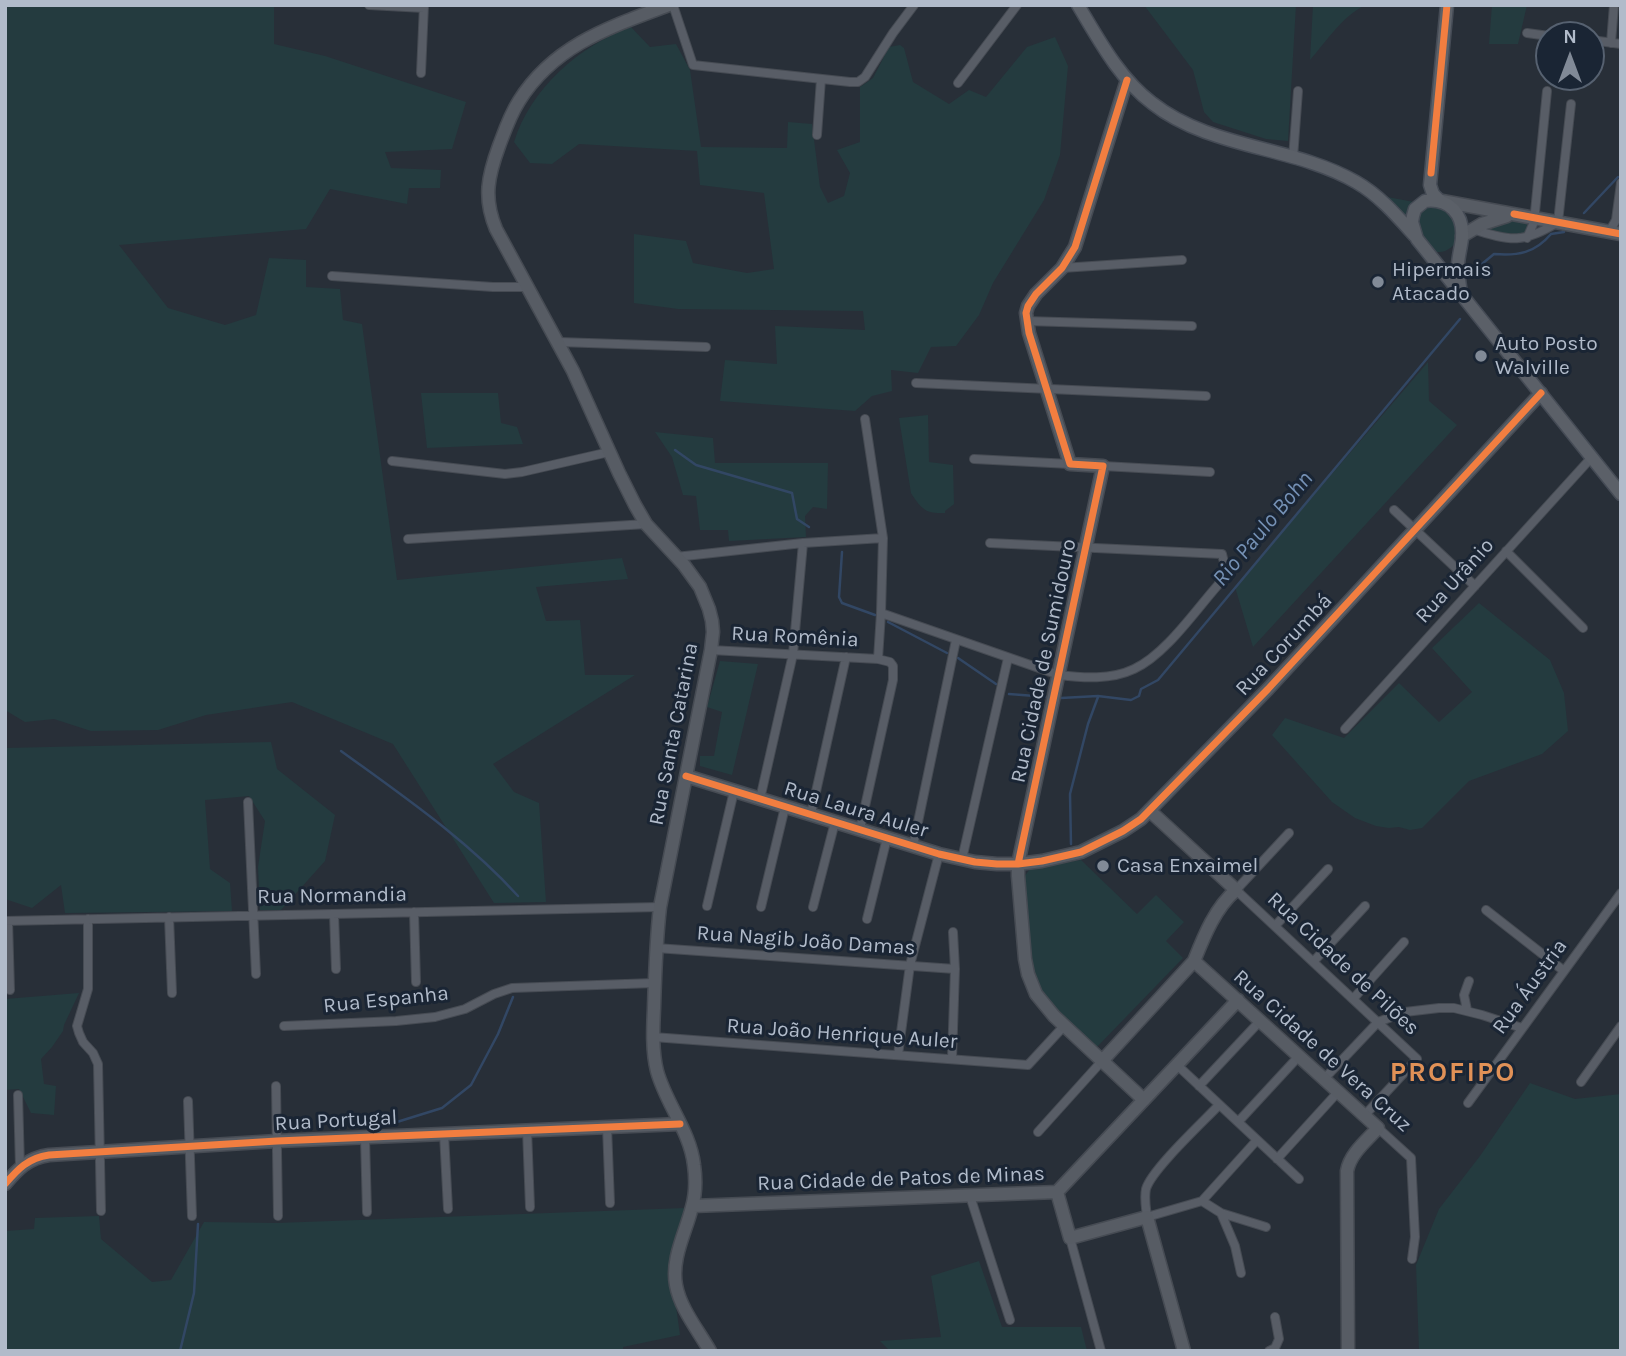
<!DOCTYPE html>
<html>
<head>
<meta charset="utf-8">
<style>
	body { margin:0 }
	#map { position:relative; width:1626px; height:1356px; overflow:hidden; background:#282f38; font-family:Karla,sans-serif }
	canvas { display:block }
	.frame { position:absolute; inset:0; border:7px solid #b1bbca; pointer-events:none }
	.north { position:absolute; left:1535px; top:21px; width:70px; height:70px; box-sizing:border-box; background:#1a2534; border:2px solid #566170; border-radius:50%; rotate:0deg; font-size:19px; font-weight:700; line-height:28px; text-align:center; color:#b1bbca }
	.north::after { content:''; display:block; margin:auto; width:24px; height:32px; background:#818a97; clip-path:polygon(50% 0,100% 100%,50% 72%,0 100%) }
</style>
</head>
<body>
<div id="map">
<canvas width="1626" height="1356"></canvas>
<div class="frame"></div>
<div class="north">N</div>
</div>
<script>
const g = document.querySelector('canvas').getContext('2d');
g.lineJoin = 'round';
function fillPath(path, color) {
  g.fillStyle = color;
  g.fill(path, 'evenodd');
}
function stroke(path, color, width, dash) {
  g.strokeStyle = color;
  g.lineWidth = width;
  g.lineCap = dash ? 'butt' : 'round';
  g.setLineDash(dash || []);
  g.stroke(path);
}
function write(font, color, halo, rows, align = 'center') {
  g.font = font + ' Karla,sans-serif';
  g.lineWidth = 6;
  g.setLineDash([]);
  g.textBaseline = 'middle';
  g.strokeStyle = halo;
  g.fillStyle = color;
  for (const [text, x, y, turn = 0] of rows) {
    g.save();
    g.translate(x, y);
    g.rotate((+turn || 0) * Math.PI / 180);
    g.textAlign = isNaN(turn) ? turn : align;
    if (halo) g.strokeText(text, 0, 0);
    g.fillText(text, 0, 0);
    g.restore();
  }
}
const green = new Path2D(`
	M5 5H274V44L325 56 466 102 452 149 385 152 391 168 441 170 440 188H409L407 204 330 189 306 229 119 245 168 308 225 325 256 315 269 258 306 260V287L340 289 343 320 362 324 397 580 622 558 628 579 536 587 546 621 580 620 585 675H635L493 764 514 792 539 803 546 902 494 903 393 744 292 702 206 715 158 730 91 731 54 719 25 722 5 710Z
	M1144 5H1296L1288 141 1266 139 1213 122 1204 112 1193 70Z
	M1313 5H1366C1343 15 1326 42 1310 60Z
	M1492 5H1527L1518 44H1489Z
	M631 27 650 47 676 44 690 70 701 147 787 148 788 122 812 124 820 187 828 203 844 196 850 173 837 150 860 142V87L873 78 889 47 900 45 904 48 913 82 949 104 969 90 986 97 1027 47 1055 37 1068 66 1060 155 1044 200 993 283 979 315 956 346 931 347 918 373 891 370 892 391 872 396 855 411 720 401 725 360 777 364 775 326 865 330 863 311 678 309 634 303V234L686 241 693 263 747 273 774 269 764 193 700 185 697 151 579 144 552 164 530 163 514 142C531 88 579 46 631 27Z
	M1382 196 1414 202 1408 221Z
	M1437 204 1454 215 1458 238C1454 248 1441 257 1430 249 1428 247 1425 241 1424 239 1415 223 1415 208 1437 204Z
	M1510 220 1522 221 1527 224 1529 227 1525 233 1521 235 1483 230Z
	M1428 362 1429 401 1457 425 1253 647 1235 587Z
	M498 393 501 423 517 427 523 444 427 448 421 393Z
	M928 415 929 462 953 465 954 504 945 511V513C926 514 921 509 911 493L899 418Z
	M655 432 713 438 715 463H828L827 509 813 507 805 516 806 537 729 541 728 530H700L696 496 683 495 672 457Z
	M1479 603 1550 660 1564 693 1568 731 1542 754 1469 781 1422 828 1410 830 1399 827 1389 828 1376 826 1355 818 1332 802 1272 735 1285 718 1344 738 1399 683 1439 722 1472 692 1432 648Z
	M720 661 758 664 732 775 700 766V756H714L722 712 707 707Z
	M271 742 277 769 335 815 325 861 281 910H260L258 867 265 821 249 796 205 800 210 869 230 883 232 911 65 913 61 885 32 908 5 899V748Z
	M1081 860 1137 914 1156 895 1184 922 1166 941 1183 958 1096 1048 1054 1008 1041 991 1033 973 1024 877 1030 869Z
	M79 993 64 1025 63 1031 52 1047 41 1059 44 1084 56 1086 54 1115 31 1113 19 1089 5 1090V999Z
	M1530 1083 1575 1099 1621 1094V1351H1419L1416 1265 1439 1209 1480 1156Z
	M685 1208 671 1271 680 1335 623 1347V1351H5V1231L34 1229 35 1218 99 1216 101 1239 152 1282 171 1280 204 1222 277 1223Z
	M979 1261 1002 1327H1081L1087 1351H890L880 1341 941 1337 931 1276Z`);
const stream = new Path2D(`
	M1584 213 1618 177
	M1477 268 1494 254C1518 256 1535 253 1551 234L1564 232
	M675 450 696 465 792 493 797 519 809 527
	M842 552 839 597 842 603 875 615
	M888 622 947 653
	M958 658 996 684
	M1009 694 1048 697
	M1061 698 1098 696 1131 700 1139 696 1141 689 1158 680 1460 319
	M341 751C403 796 466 839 518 896
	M1071 844 1070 794 1088 724 1098 697
	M384 1126 442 1108 471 1085 498 1034 513 997
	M180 1351 194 1293 198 1224`);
const street = new Path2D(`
	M369 5 424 8
	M673 5 693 65 850 82H858L865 77 893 33 914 5
	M1527 33 1549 36
	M1591 40 1621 44
	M1611 43 1614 5
	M421 73 424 5
	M958 83 1017 5
	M817 135 821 79
	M1293 158 1298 91
	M1473 229C1510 242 1525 243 1558 222L1571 104
	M1609 232 1616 220 1621 183
	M1527 238 1534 222 1547 91
	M1062 268 1182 260
	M332 276 493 287H529
	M1026 321 1192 326
	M559 342 706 347
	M916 383 1206 396
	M865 419 883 538 881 613 878 659
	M974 459 1070 464
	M392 461 505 474 522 472 609 452
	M1103 466 1210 472
	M1394 510 1475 586
	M408 539 646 524
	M1506 551 1583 628
	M676 557 803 543 883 538
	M881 613 1059 675C1083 678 1111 680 1134 669 1165 655 1195 611 1218 585 1225 574 1226 567 1222 554L990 543
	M711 650 878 659 890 662 893 666V680L860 829
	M1345 729 1592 457
	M760 799 793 654 803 543
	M248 802 256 974
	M811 814 846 657
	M1289 833 1236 890 1417 1059 1364 1116
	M913 846 956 640
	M962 859 1008 658
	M707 906 734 791
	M761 907 785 807
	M813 907 835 822
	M1486 910 1564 971
	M414 912 416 982
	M334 914 336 969
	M169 917 172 993
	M88 919V989L77 1026 79 1033 83 1042 93 1053 98 1064 101 1211
	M867 919 887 838
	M5 921 660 907
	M8 921 10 990
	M1275 926 1328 869
	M656 948 955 969
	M1313 962 1365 906
	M1353 999 1404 942
	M1467 1010 1464 995 1469 981
	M284 1026 396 1021 435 1017 465 1009 494 994 512 988 654 983
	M653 1037 1028 1065 1064 1026
	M898 1055 910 965 939 854
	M952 1059 955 969 953 932
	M1177 1065 1299 1179
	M1324 1079 1378 1022 1405 1012 1439 1008H1454L1482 1015 1522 1028
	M1581 1082 1621 1026
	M276 1086 278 1216
	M1199 1086 1260 1021
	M18 1095 20 1167
	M188 1101 192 1216
	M1468 1103 1621 893
	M1219 1105C1204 1121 1151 1170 1146 1189 1144 1198 1146 1208 1147 1217L1202 1201 1257 1140
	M1238 1122 1299 1056
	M607 1127 610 1203
	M1378 1128 1411 1158 1415 1237 1412 1259
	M527 1130 530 1207
	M1038 1132 1102 1061
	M444 1134 448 1209
	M365 1138 367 1212
	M1277 1159 1338 1092
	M970 1196 1010 1320
	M1202 1201 1221 1213 1235 1246 1241 1273
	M1221 1213 1266 1227
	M1070 1238 1101 1351
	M1269 1351 1275 1348 1279 1339 1275 1317`);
const secondary = new Path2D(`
	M669 5C610 27 554 45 519 101 510 115 505 130 499 146 488 176 483 198 496 229L573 371 619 473 635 505 646 524 684 565 700 587 709 609 712 621 713 632 711 650 660 907C656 941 655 974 654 1008 653 1029 652 1051 657 1071 666 1104 690 1131 694 1165 696 1179 696 1193 692 1207 686 1232 671 1258 676 1285 680 1308 698 1330 710 1351
	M1127 80 1075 247 1062 268 1036 294 1028 306 1026 313 1029 333 1070 464 1103 466 1018 864V876L1025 959 1028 974 1036 994 1054 1016 1144 1100
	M1442 201 1621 234
	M1462 236 1482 224 1507 216
	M686 776 939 854 975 862 997 864H1018L1042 861 1081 852 1123 831 1141 819 1268 689 1541 393
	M1194 961 1378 1128C1366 1141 1350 1154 1347 1171L1348 1351
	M1102 1061 1194 961C1204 936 1215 908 1236 890L1150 811
	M5 1184C18 1169 28 1158 49 1155L277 1141 680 1124
	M1057 1192 1070 1238 1147 1217 1184 1351
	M693 1206 1057 1192 1238 1000`);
const primary = new Path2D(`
	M1078 5C1099 40 1119 78 1152 103 1210 149 1294 146 1356 182 1379 195 1397 216 1415 236
	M1440 201 1433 194 1430 185 1447 5
	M1461 294C1460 285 1458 276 1458 266 1458 257 1461 248 1462 238 1464 214 1449 198 1425 201L1415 209 1413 216 1412 222 1417 239 1621 494`);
const cycleway = new Path2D(`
	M1431 173 1447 5
	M1514 214 1621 234
	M686 776 939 854 975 862 997 864H1018L1042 861 1081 852 1123 831 1141 819 1268 689 1541 393
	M1018 864 1103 466 1070 464 1029 333 1026 313 1028 306 1036 294 1062 268 1075 247 1127 80
	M5 1184C18 1169 28 1158 49 1155L277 1141 680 1124`);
const markers = [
	[1378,282,7,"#818a97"],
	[1481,356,7,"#818a97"],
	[1103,866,7,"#818a97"]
];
const poiNames = [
	["Hipermais",1392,270],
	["Atacado",1392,294],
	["Auto Posto",1495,344],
	["Walville",1495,368],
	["Casa Enxaimel",1117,866]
];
const streetNames = [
	["Rua Urânio",1455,581,-48],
	["Rua Romênia",795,637,3],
	["Rua Corumbá",1284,645,-47],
	["Rua Cidade de Sumidouro",1044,661,-78],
	["Rua Santa Catarina",674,734,-79],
	["Rua Laura Auler",856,810,17],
	["Rua Normandia",332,896,-1],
	["Rua Nagib João Damas",806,941,4],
	["Rua Cidade de Pilões",1343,964,43],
	["Rua Áustria",1530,987,-54],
	["Rua Espanha",386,1000,-6],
	["Rua João Henrique Auler",842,1034,4],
	["Rua Cidade de Vera Cruz",1322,1051,42],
	["Rua Portugal",336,1121,-3],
	["Rua Cidade de Patos de Minas",901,1179,-2]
];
const waterNames = [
	["Rio Paulo Bohn",1263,529,-50]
];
const districtNames = [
	["PROFIPO",1453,1073]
];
fillPath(green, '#243b3f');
stroke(stream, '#324764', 2.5);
stroke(street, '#464b53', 10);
stroke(secondary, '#464b53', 15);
stroke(primary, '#454b55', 15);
stroke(street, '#585d66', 8);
stroke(secondary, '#575c64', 12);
stroke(primary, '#5b6068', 12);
stroke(cycleway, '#f27e40', 7);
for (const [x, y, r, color] of markers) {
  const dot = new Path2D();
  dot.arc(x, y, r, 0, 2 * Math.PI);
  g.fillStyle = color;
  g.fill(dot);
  stroke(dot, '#1a2534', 2.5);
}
write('21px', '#b1bbca', '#1a2534', poiNames, 'left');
write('21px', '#b1bbca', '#1a2534', streetNames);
write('italic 23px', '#7591b5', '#1a2534', waterNames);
g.letterSpacing = '2px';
write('bold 28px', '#e09157', '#1a2534', districtNames);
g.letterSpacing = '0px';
</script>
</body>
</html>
